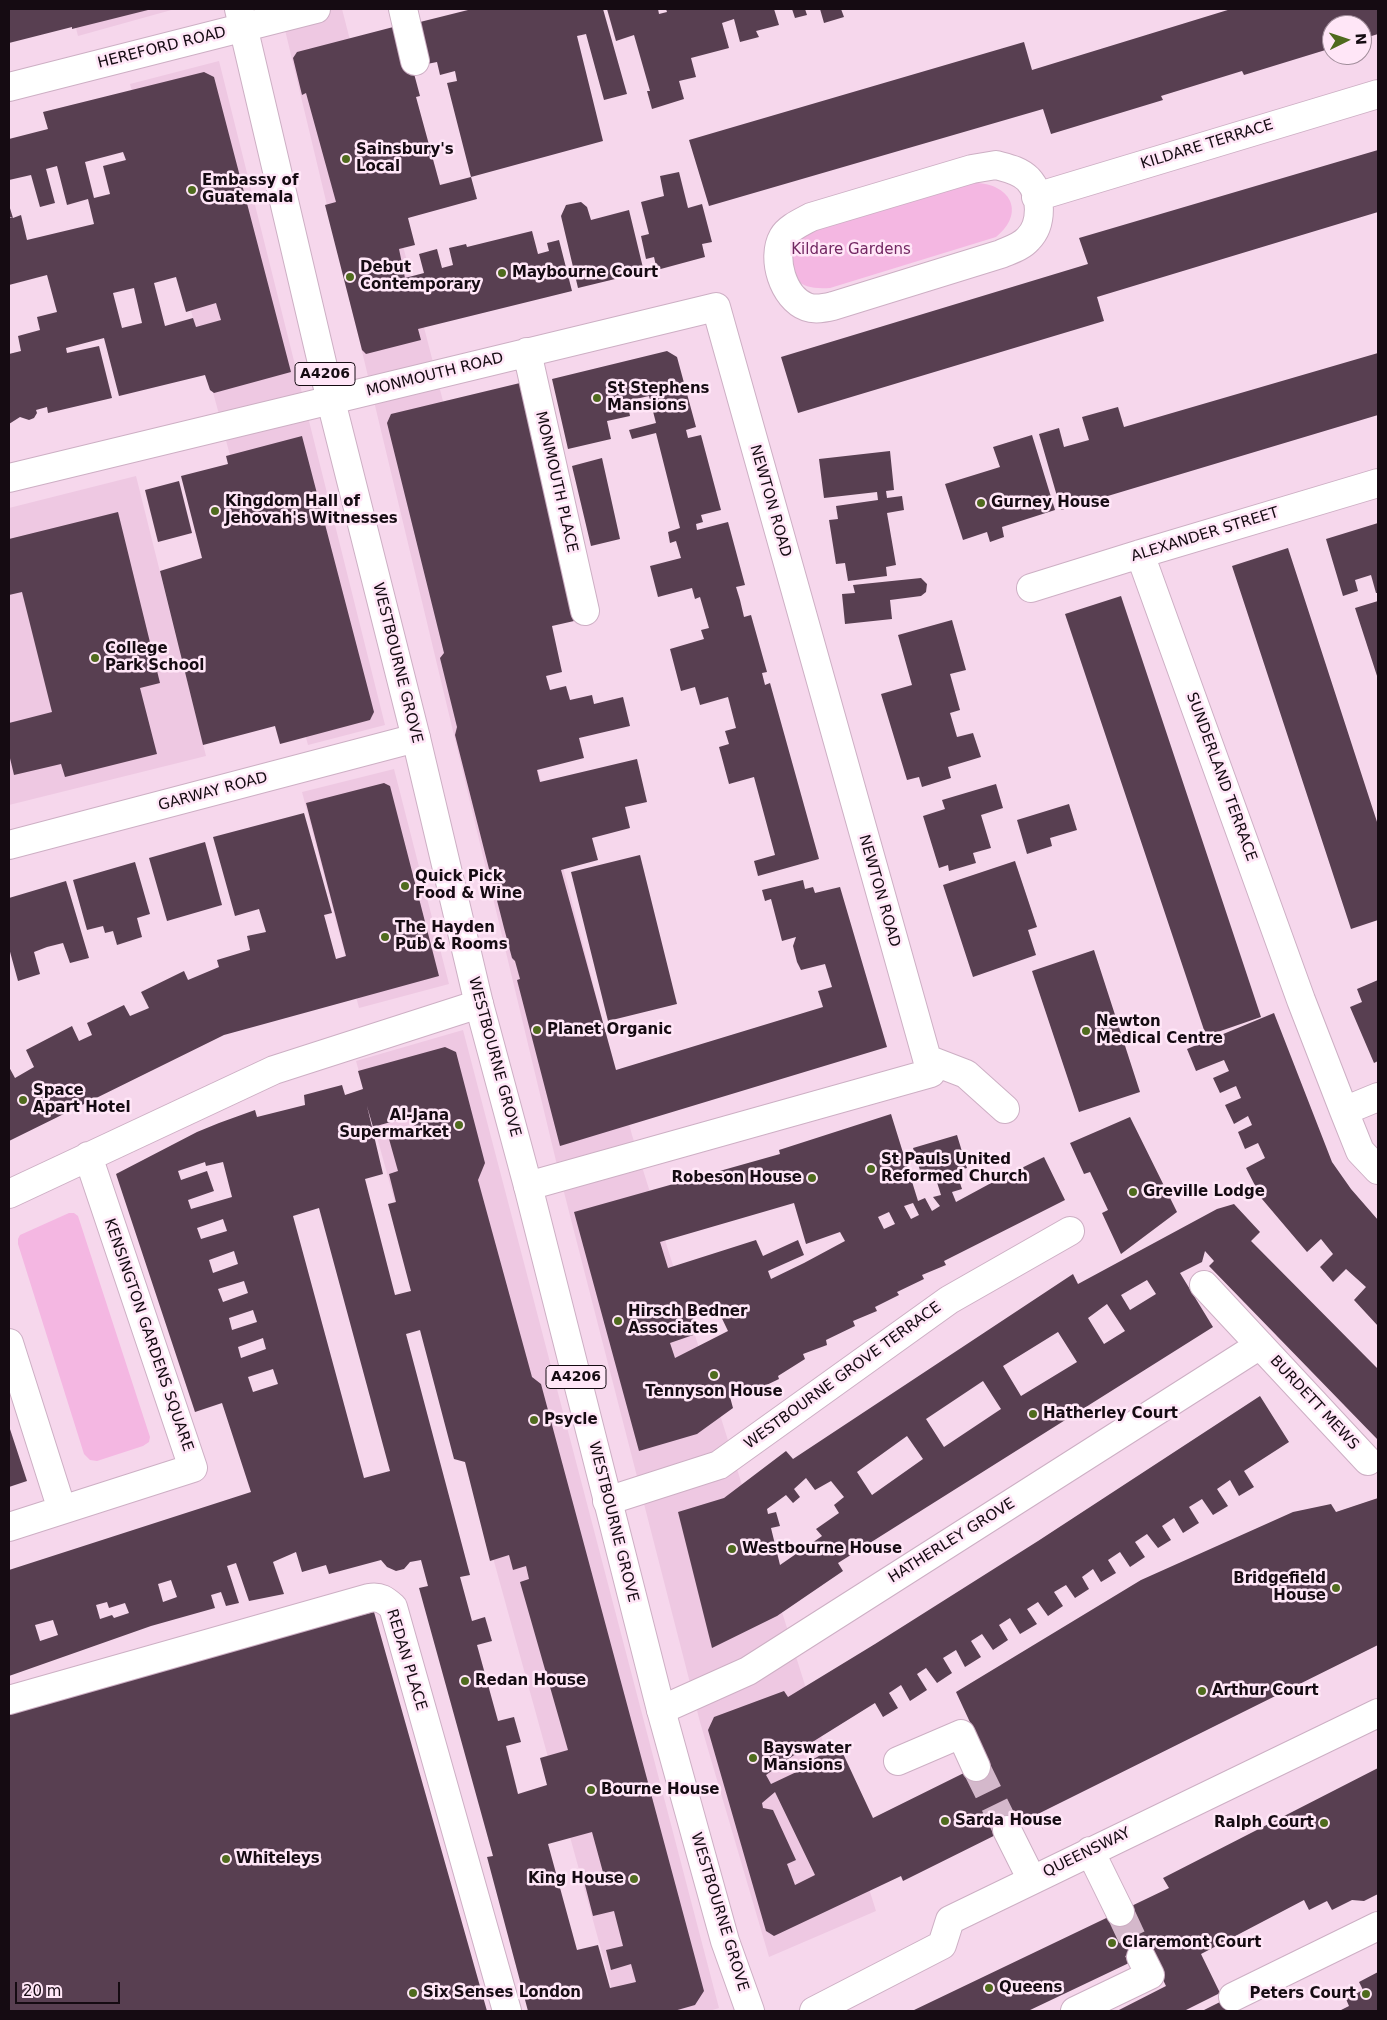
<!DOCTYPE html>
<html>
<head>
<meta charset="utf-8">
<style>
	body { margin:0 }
	#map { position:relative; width:1387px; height:2020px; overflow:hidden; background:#f6d7ec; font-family:"DejaVu Sans",sans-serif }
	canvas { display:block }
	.frame { position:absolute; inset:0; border:10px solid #150b12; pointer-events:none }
	.north { position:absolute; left:1322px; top:15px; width:50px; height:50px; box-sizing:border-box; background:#ffe6f7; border:1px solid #a18e9b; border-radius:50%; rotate:86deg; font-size:14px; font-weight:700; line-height:20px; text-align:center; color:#150b12 }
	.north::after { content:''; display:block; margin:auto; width:18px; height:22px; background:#4f6b1e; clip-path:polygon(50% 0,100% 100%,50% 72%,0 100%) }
	.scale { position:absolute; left:15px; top:1982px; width:105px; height:22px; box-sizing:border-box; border:2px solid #150b12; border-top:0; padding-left:6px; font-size:15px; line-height:18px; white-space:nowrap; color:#150b12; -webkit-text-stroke:4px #ffe6f7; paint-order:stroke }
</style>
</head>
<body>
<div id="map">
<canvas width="1387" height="2020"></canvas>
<div class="frame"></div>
<div class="north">N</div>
<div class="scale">20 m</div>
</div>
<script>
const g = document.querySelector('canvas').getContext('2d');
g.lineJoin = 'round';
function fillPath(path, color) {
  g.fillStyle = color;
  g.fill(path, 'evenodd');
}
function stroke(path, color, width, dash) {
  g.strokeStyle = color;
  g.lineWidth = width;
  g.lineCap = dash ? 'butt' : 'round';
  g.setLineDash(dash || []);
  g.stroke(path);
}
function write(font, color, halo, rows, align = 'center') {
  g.font = font + ' "DejaVu Sans",sans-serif';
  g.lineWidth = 5;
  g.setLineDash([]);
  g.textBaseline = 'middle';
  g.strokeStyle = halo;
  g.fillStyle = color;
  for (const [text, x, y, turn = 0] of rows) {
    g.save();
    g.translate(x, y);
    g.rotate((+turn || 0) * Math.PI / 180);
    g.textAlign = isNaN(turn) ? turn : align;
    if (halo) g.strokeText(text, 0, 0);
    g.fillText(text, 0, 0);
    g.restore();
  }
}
const built = new Path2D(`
	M71 9H175L78 36Z
	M280 9H342L632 1135 876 1911 769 1957 700 1722 556 1161Z
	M219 61 385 725 308 745 130 84Z
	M136 476 206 756 9 805V508Z
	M394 769 449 984 359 1008 302 792Z
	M463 1030 719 2008 709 2011H618L356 1061Z`);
const green = new Path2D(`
	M971 183C1008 181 1028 211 996 237L830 288C799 290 790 280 792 250L801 239 816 230Z
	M69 1213H74L78 1216 150 1437 149 1442 143 1446 97 1461 90 1460 84 1454 18 1244V1239L20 1235Z`);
const building = new Path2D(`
	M9 9H148V10L72 29V27L9 43Z
	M472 9H603L627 94 604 100 586 34 577 36 603 141 471 177 447 83 457 81 455 71 440 75 437 62 427 64 416 23Z
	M607 9H658L659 14 667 12 666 9H774L779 25 756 31 759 37 740 42 734 19 722 23 729 48 691 58 696 77 679 81 684 99 652 109 647 91H650L634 35 616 41Z
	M792 9H805L807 15 795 18Z
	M820 9H841L844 17 824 23Z
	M1231 9H1378V34L1362 39V25H1332V48L1244 75 1242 71 1161 96 1163 100 1051 134 1043 109 709 206 689 140 1024 42 1032 70Z
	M401 25 420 96 416 97 440 185 471 177 477 199 408 218 415 245 399 249 405 278 424 273 419 254 437 249 442 268 453 265 449 248 466 244 467 247 532 231 538 254 549 251 547 243 559 240 572 291 418 329 421 340 366 354 362 350 325 205 336 202 306 93 302 95 293 58 297 52Z
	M204 72 214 77 291 372 214 393 210 390 205 375 119 396 104 338 66 348 67 353 99 346 112 398 48 413 47 407 36 410 37 413 34 418 29 420 20 417 9 424V354L21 351 18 336 40 330 37 317 57 312 47 275 9 285V218H13L9 217V205L13 218 21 215 27 240 94 224 88 199 67 205 57 166 46 169 55 203 40 207 31 175 9 180V139L48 129 43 112ZM123 152 126 160 103 166 110 194 94 198 85 162ZM176 277 186 312 216 303 221 320 196 327 193 318 165 326 154 283ZM134 288 142 323 122 328 113 293Z
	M1378 150V212L1097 297 1104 321 798 413 781 357 1088 264 1079 238Z
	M679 172 688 208 702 204 712 242 702 244 705 257 657 270 654 257 646 259 641 236 649 234 641 202 664 196 660 176Z
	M581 202 587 207 591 220 629 210 644 272 578 288 561 216 566 205Z
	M667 351 677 357 696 427 686 430 688 438 701 435 721 510 701 515 703 522 696 524 697 530 728 522 745 585 736 587 740 600 744 617 751 615 767 672 762 673 765 685 770 683 819 859 758 876 754 861 775 855 754 777 729 784 719 747 729 744 725 731 736 728 728 697 700 705 695 687 681 691 670 649 704 639 701 630 709 628 700 597 695 599 692 588 658 597 650 566 681 558 676 541 670 543 668 532 680 528 656 433 632 439 629 430 656 423 649 396 627 401 630 416 607 421 611 439 568 449 552 379Z
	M1378 353V415L1061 510 1039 434 1059 428 1064 447 1089 440 1082 417 1118 407 1124 427Z
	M520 383 574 621 552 626 562 672 546 676 550 690 566 686 570 700 592 695 594 704 623 697 630 726 579 738 584 758 537 770 540 782 637 759 647 802 625 807 630 828 592 838 598 860 561 870 616 1070 823 1007 818 991 832 987 825 964 801 970 797 962 793 946 796 937 782 941 771 899 765 901 762 890 803 880 805 889 813 887 815 893 840 887 887 1047 560 1146 517 980 520 979 515 961 512 958 504 928 455 735 457 727 440 658 444 653 387 423 391 414Z
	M1032 435 1055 510 1002 527 1004 537 990 542 987 532 963 540 945 484 1000 467 993 447Z
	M302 436 374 712 370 720 280 744 275 726 203 745 160 571 202 558 181 476 228 464 226 456Z
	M890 451 894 490 886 491 887 498 902 496 904 510 887 513 896 565 886 567 887 576 848 581 845 563 836 564 829 520 838 519 836 506 878 500 877 492 824 498 819 459Z
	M602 458 620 539 591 546 572 466Z
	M179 481 192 533 158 542 145 490Z
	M118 512 160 683 140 688 157 754 65 777 61 764 14 775 9 754V723L52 712 22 592 9 595V539Z
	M1378 523V593H1376L1371 575 1355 580 1358 591 1343 596 1326 539Z
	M1288 548 1378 825V920L1351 929 1232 566Z
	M921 578 927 584 926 592 921 596 890 600 892 619 845 624 842 594 855 593 853 585Z
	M1121 596 1261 1017 1206 1036 1065 614Z
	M1378 601V679L1355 608Z
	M952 620 966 670 950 674 960 710 950 713 957 737 973 733 981 757 948 767 951 778 922 787 919 777 907 780 881 694 912 685 898 635Z
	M384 783 390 786 439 976 224 1035 9 1141V1067L15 1078 34 1067 26 1050 72 1026 79 1041 92 1035 87 1023 124 1005 130 1016 149 1008 141 992 184 971 188 980 219 967 217 960 250 950 247 936 266 932 259 909 235 916 213 837 304 813 332 913 324 915 336 959 346 956 306 803Z
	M996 784 1003 808 981 815 991 848 973 853 976 863 949 871 948 865 939 868 923 816 945 809 942 800Z
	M1069 804 1077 830 1050 838 1052 846 1027 854 1017 820Z
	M205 842 222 905 167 921 149 858Z
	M640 855 677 1004 608 1021 571 872Z
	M1015 861 1037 927 1028 930 1036 955 973 977 943 885Z
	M135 862 150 914 137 918 142 937 117 945 113 931 105 933 103 926 87 930 73 880Z
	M66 881 89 958 70 963 63 943 47 947 34 952 40 974 18 981 9 948V898Z
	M1094 950 1140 1092 1079 1112 1032 971Z
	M1378 980V1061L1374 1063 1350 1007 1362 1002 1357 989Z
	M1274 1013 1332 1162 1351 1189 1378 1220V1326L1354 1300 1366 1287 1346 1269 1333 1282 1320 1267 1333 1254 1321 1239 1307 1252 1262 1199 1246 1168 1265 1158 1258 1143 1245 1149 1238 1132 1252 1125 1248 1116 1234 1124 1225 1105 1241 1098 1236 1086 1220 1093 1213 1078 1229 1071 1224 1060 1196 1071 1187 1049Z
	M445 1047 456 1052 485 1163 478 1180 532 1377 541 1384 704 1991 695 2005 674 2011H528L487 1857 493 1856 419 1588 428 1586 421 1560 410 1562 404 1569 396 1571 387 1567 381 1560 329 1574 326 1565 302 1572 296 1552 273 1562 284 1594 249 1601 236 1563 227 1566 239 1603 226 1606 221 1592 211 1595 215 1608 151 1626 9 1676V1570L251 1492 222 1403 195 1412 116 1174 197 1132 219 1123 255 1110 257 1117 305 1105 304 1095 342 1085 345 1095 363 1089 358 1071ZM367 1106 373 1127 412 1116 416 1131 389 1139 398 1171 389 1174 396 1202 388 1204 411 1291 395 1295 365 1179 383 1174ZM205 1162 206 1166 223 1162 232 1197 191 1209 188 1200 214 1191 207 1171 181 1180 178 1171ZM319 1208 390 1471 364 1478 293 1216ZM223 1219 227 1231 201 1239 197 1228ZM234 1251 238 1264 213 1273 209 1260ZM244 1281 248 1293 223 1302 218 1289ZM253 1310 257 1322 232 1330 229 1318ZM420 1330 454 1459 465 1462 490 1561 509 1555 513 1570 526 1566 529 1579 520 1582 568 1750 540 1758 547 1785 518 1794 506 1746 521 1742 514 1717 498 1721 477 1645 492 1641 485 1617 472 1621 460 1577 470 1575 406 1334ZM263 1338 266 1349 241 1358 238 1347ZM273 1369 278 1384 253 1392 248 1377ZM171 1580 177 1597 163 1602 158 1584ZM107 1602 109 1608 125 1603 129 1613 114 1618 112 1615 100 1619 96 1605ZM53 1620 58 1635 40 1641 35 1625ZM592 1832 604 1876 584 1881 593 1916 614 1911 623 1946 606 1950 611 1970 631 1964 636 1982 610 1988 598 1945 577 1950 548 1844Z
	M891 1114 918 1201 925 1198 932 1211 940 1206 933 1197 941 1195 935 1176 923 1180 913 1148 957 1135 967 1168 956 1171 962 1189 952 1192 956 1202 993 1182 1044 1157 1065 1200 944 1261 946 1265 922 1275 924 1279 897 1292 899 1295 875 1307 877 1311 853 1321 855 1326 826 1340 827 1345 803 1354 805 1359 778 1376 779 1379 754 1391 730 1397 733 1408 697 1434 639 1451 574 1212 780 1154 779 1150ZM794 1203 806 1244 840 1232 845 1241 804 1263 771 1279 768 1271 804 1255 798 1240 763 1256 756 1240 668 1268 660 1242ZM913 1203 919 1215 911 1219 904 1206ZM889 1212 895 1224 884 1229 878 1217ZM716 1306 728 1331 675 1358 670 1343 699 1333 693 1318Z
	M1130 1117 1177 1212 1121 1254 1102 1213 1108 1210 1090 1172 1084 1174 1070 1143Z
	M1234 1204 1260 1232 1251 1241 1378 1369V1440L1209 1266 1214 1261 1205 1251 1202 1262 1180 1273 1213 1327 838 1563 843 1571 777 1616 712 1648 678 1512 724 1498 786 1451 793 1459 1073 1274 1078 1284 1217 1209ZM1147 1280 1156 1294 1130 1310 1121 1295ZM1107 1304 1125 1331 1104 1344 1088 1318ZM1058 1332 1077 1362 1021 1396 1003 1366ZM983 1381 1001 1409 944 1447 926 1419ZM907 1436 923 1459 872 1495 857 1472ZM806 1478 815 1490 831 1481 844 1497 834 1505 839 1513 816 1529 822 1536 780 1565 771 1528 780 1526 776 1512 768 1514 767 1509 786 1495 793 1503 800 1497 794 1489Z
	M1260 1396 1289 1442 1244 1471 1254 1487 1239 1496 1230 1480 1217 1489 1228 1506 1213 1515 1202 1499 1189 1507 1199 1523 1183 1533 1174 1518 1162 1526 1171 1540 1158 1548 1147 1534 1135 1542 1145 1557 1130 1567 1120 1552 1108 1560 1116 1573 1101 1582 1093 1569 1082 1577 1089 1589 1075 1598 1066 1585 1054 1592 1063 1606 1048 1616 1038 1602 1027 1609 1037 1624 1020 1634 1010 1618 999 1625 1008 1640 993 1650 982 1634 971 1641 981 1657 965 1667 956 1650 943 1658 952 1673 937 1683 926 1668 917 1674 927 1690 910 1701 901 1685 889 1693 898 1708 883 1717 875 1703 814 1741 766 1775 771 1784 807 1767 806 1763 839 1745 873 1818 976 1767 987 1759 956 1692 1141 1580 1293 1512 1331 1504 1336 1512 1378 1498V1645L903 1881 901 1876 774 1936 766 1931 708 1730 714 1717 784 1691 788 1697 875 1644 1038 1541ZM775 1792 815 1875 795 1885 787 1864 796 1860 773 1810 763 1808 762 1803Z
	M9 1426 27 1481 9 1487Z
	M374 1612 487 2011H9V1706Z
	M1378 1768V1894L1364 1901 1352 1900 1332 1910 1327 1901 1309 1910 1304 1900 1201 1954 1220 1993 1184 2011H1117L1166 1986 1150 1953 1028 2011H912L1169 1888 1163 1878Z
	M1378 1972V2011H1339L1349 2006 1346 1999 1363 1990 1359 1982Z
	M1224 2000 1229 2011H1202Z`);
const minorTunnel = new Path2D(`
	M976 1767 1007 1830
	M1120 1912 1141 1957`);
const minor = new Path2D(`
	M403 9 415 61
	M9 87 316 9
	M996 165C1007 168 1019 170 1028 179 1042 194 1043 224 1028 239 1021 247 1010 250 1001 254L833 306C825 308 815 310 807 307 783 298 771 258 783 237 788 228 802 222 811 217L972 169Z
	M1036 197 1378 94
	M527 352 585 611
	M9 478 716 307 931 1073 528 1186
	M1140 554 1301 1000 1344 1111 1360 1151 1378 1170
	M1031 588 1140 554 1378 483
	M9 845 416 738
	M927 1059 966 1074 1005 1109
	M1344 1111 1378 1097
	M9 1194 274 1070 479 1004
	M1204 1285 1368 1461
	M9 1343 62 1510
	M607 1501 719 1465 949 1300 1070 1231
	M9 1527 193 1468 88 1156
	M9 1700 369 1598C380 1596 385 1600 393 1607L507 2011
	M661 1710 748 1671 1260 1345
	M898 1761 961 1734 976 1767
	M1007 1830 1032 1880
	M1090 1851 1120 1912
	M1233 1997 1378 1926
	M814 2011 942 1945 950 1920 1378 1713
	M1075 2011 1150 1975 1141 1957`);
const major = new Path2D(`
	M239 9 331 401 416 738 479 1004 528 1186 661 1710 725 1941 750 2011`);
const markers = [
	[346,159,5,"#4f6b1e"],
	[192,190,5,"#4f6b1e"],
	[502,273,5,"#4f6b1e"],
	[350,277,5,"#4f6b1e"],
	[597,398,5,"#4f6b1e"],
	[981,503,5,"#4f6b1e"],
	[215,511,5,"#4f6b1e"],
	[95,658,5,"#4f6b1e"],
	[405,886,5,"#4f6b1e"],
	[385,937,5,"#4f6b1e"],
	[537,1030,5,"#4f6b1e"],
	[1086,1031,5,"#4f6b1e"],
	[23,1100,5,"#4f6b1e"],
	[459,1125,5,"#4f6b1e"],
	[871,1169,5,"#4f6b1e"],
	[812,1178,5,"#4f6b1e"],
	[1133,1192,5,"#4f6b1e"],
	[618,1321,5,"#4f6b1e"],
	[714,1375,5,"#4f6b1e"],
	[1033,1414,5,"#4f6b1e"],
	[534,1420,5,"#4f6b1e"],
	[732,1549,5,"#4f6b1e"],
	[1336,1588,5,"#4f6b1e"],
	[465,1681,5,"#4f6b1e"],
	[1202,1691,5,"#4f6b1e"],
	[753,1758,5,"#4f6b1e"],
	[591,1790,5,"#4f6b1e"],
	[945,1821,5,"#4f6b1e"],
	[1324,1823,5,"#4f6b1e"],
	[226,1859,5,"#4f6b1e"],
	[634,1879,5,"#4f6b1e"],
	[1112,1943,5,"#4f6b1e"],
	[989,1988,5,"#4f6b1e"],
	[413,1993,5,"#4f6b1e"],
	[1366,1994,5,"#4f6b1e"]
];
const shields = [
	[325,374,60],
	[576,1377,60]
];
const shieldNames = [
	["A4206",325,374],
	["A4206",576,1377]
];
const streetNames = [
	["HEREFORD ROAD",162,48,-14],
	["KILDARE TERRACE",1207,145,-17],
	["MONMOUTH ROAD",435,375,-14],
	["MONMOUTH PLACE",556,482,77],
	["NEWTON ROAD",770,501,74],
	["ALEXANDER STREET",1205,535,-17],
	["WESTBOURNE GROVE",397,663,76],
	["SUNDERLAND TERRACE",1221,777,70],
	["GARWAY ROAD",213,792,-15],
	["NEWTON ROAD",879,891,74],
	["WESTBOURNE GROVE",494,1057,75],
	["KENSINGTON GARDENS SQUARE",148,1335,71],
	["WESTBOURNE GROVE TERRACE",843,1376,-36],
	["BURDETT MEWS",1314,1403,47],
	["WESTBOURNE GROVE",613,1522,76],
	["HATHERLEY GROVE",952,1541,-32],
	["REDAN PLACE",406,1660,73],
	["QUEENSWAY",1087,1853,-26],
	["WESTBOURNE GROVE",719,1912,73]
];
const poiNames = [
	["Sainsbury's",356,150],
	["Local",356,167],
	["Embassy of",202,181],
	["Guatemala",202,198],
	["Debut",360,268],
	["Contemporary",360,285],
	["Maybourne Court",512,273],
	["St Stephens",607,389],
	["Mansions",607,406],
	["Kingdom Hall of",225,502],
	["Jehovah's Witnesses",225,519],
	["Gurney House",991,503],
	["College",105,649],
	["Park School",105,666],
	["Quick Pick",415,877],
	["Food & Wine",415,894],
	["The Hayden",395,928],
	["Pub & Rooms",395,945],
	["Newton",1096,1022],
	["Medical Centre",1096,1039],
	["Planet Organic",547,1030],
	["Space",33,1091],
	["Apart Hotel",33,1108],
	["Al-Jana",449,1116,"right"],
	["Supermarket",449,1133,"right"],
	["St Pauls United",881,1160],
	["Reformed Church",881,1177],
	["Robeson House",802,1178,"right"],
	["Greville Lodge",1143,1192],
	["Hirsch Bedner",628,1312],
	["Associates",628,1329],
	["Tennyson House",714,1392,"center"],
	["Hatherley Court",1043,1414],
	["Psycle",544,1420],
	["Westbourne House",742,1549],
	["Bridgefield",1326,1579,"right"],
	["House",1326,1596,"right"],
	["Redan House",475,1681],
	["Arthur Court",1212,1691],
	["Bayswater",763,1749],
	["Mansions",763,1766],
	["Bourne House",601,1790],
	["Sarda House",955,1821],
	["Ralph Court",1314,1823,"right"],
	["Whiteleys",236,1859],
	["King House",624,1879,"right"],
	["Claremont Court",1122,1943],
	["Queens",999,1988],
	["Six Senses London",423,1993],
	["Peters Court",1356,1994,"right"]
];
const parkNames = [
	["Kildare Gardens",851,250]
];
fillPath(built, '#eec8e2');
fillPath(green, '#f4b7e2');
fillPath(building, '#583f51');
stroke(minorTunnel, '#d4b8cb', 28, [28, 14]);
stroke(minor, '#cdafc4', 30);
stroke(major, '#cdafc4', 30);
stroke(minor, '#fff', 28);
stroke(major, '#fff', 28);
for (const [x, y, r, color] of markers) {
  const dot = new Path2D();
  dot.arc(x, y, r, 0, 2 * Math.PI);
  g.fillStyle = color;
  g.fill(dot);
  stroke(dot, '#ffe6f7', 2);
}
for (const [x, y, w] of shields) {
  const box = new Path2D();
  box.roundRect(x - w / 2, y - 11.5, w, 23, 4);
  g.fillStyle = '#ffe6f7';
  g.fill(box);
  stroke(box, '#150b12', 1);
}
write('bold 14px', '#150b12', null, shieldNames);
write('15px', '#150b12', '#ffe6f7', streetNames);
write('bold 15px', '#150b12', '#ffe6f7', poiNames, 'left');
write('15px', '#722762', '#ffe6f7', parkNames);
</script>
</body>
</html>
